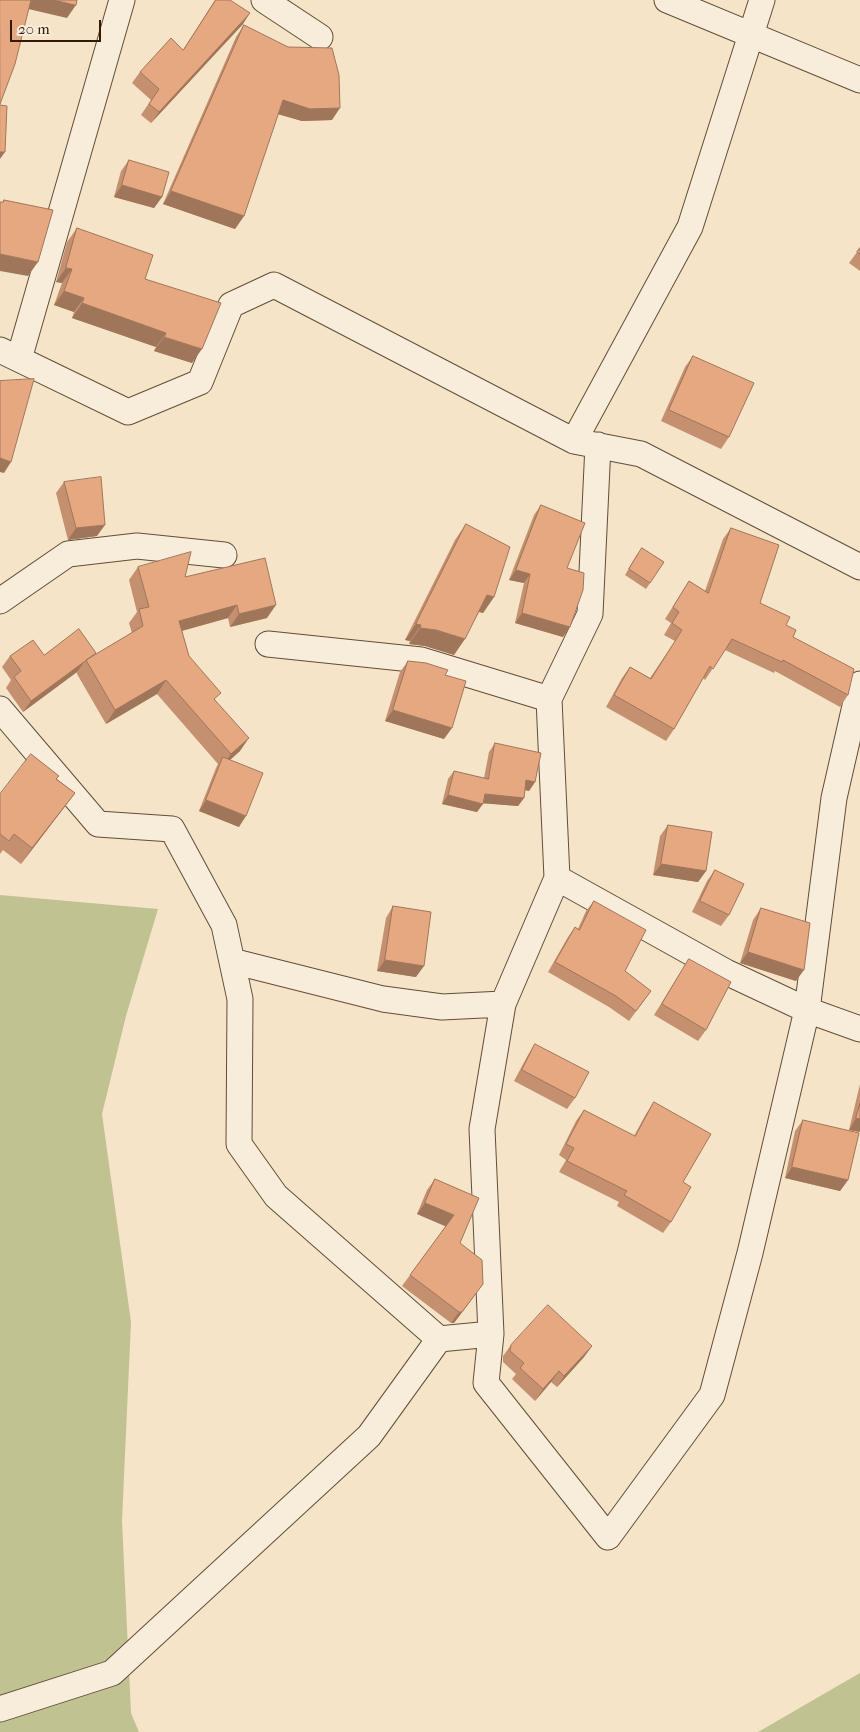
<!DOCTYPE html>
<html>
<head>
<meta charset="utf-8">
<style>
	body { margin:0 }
	#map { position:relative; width:860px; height:1732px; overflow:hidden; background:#f5e4c7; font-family:"IM FELL French Canon",serif }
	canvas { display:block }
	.scale { position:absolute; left:10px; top:20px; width:91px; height:22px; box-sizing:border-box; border:2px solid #311b07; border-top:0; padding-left:6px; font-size:15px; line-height:18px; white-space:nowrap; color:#311b07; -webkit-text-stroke:4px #f8eddb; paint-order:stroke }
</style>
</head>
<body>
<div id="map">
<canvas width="860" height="1732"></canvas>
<div class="scale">20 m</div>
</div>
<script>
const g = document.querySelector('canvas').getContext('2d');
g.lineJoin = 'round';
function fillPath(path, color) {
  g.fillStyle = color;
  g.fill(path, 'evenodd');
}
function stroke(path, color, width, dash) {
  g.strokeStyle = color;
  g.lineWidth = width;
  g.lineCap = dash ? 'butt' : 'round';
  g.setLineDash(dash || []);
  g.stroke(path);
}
const green = new Path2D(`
	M0 895 158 909 126 1016 102 1114 131 1322 122 1521 131 1713 139 1732H0Z
	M860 1673V1732H758Z`);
const minor = new Path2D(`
	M264 0 320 37
	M667 0 860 80
	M0 350 128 412 200 382 231 305 274 285 574 441 641 454 860 567
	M19 359 122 0
	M574 441 690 227 762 0
	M0 601 68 554 137 546 224 555
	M268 644 421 660 549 699
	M0 709 98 824 172 829 224 925 240 999 239 1144 276 1196 439 1339 369 1436 112 1673 0 1709
	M557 878 726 972 807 1010 860 1029
	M232 961 383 999 442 1007 503 1004
	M491 1334 486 1383 608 1537 712 1395 750 1253 807 1010 834 798 860 684
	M439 1339 491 1334 482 1129 503 1004 557 878 549 699 590 614 598 445`);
const wall = new Path2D(`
	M215 0 243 24 151 123 141 115 151 100 132 83 140 72 183 50Z
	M244 25 332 120 302 121 278 114 244 216 235 229 163 204 236 37Z
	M129 160 162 197 154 208 114 197 121 171Z
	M77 228 145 279 192 363 154 351 156 347 72 318 74 312 54 305 62 283 56 282 67 242Z
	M860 248V271L849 263Z
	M693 356 729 437 721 449 661 421 685 367Z
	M64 482 97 536 68 540 56 493Z
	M541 505 567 568 563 637 515 623 524 583 509 580 534 515Z
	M466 524 494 597 483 613 479 612 454 655 425 646 409 644 410 641 405 640 455 540Z
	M731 528 760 603 786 625 793 637 848 695 840 707 775 671 774 673 725 650 705 680 703 678 674 729 666 741 606 707 622 678 630 667 650 678 675 641 664 635 671 623 665 619 689 581 705 591 723 539Z
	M638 553 664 562 646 589 625 575Z
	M138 567 185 577 267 618 230 627 228 618 182 631 189 656 216 701 240 751 230 760 239 827 199 811 216 768 218 764 157 694 106 724 77 674V672L23 712 6 688 11 680 2 667 10 656 44 655H95L132 633 129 623 137 612 129 580Z
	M408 661 445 675 444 739 385 721 400 672Z
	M495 743 535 782 529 791 525 790 524 798 518 806 483 803 477 812 442 804 448 779 454 771 484 778 489 752Z
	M57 779 75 793 63 809 21 864 3 850 0 854V794Z
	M668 825 706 871 698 882 653 875 660 836Z
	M715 870 729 915 721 926 692 912 707 881Z
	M594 901 625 971 651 991 629 1021 609 1007 548 972 568 937 575 927 578 929 586 911Z
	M393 906 416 977 377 971 386 918Z
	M761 908 796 981 740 963 753 920Z
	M689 959 706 1030 698 1041 654 1015Z
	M535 1044 575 1098 567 1109 514 1081 528 1055Z
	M860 1084V1132L849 1130Z
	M654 1102 683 1182 671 1222 663 1233 617 1206 619 1202 559 1172 566 1160 559 1155 576 1121 584 1110 634 1136 646 1114Z
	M803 1120 848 1180 840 1191 785 1178 795 1131Z
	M435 1179 460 1243 483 1284 454 1323H451L402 1286 446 1226 417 1214 427 1190Z
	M511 1345 592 1346 584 1357 557 1387 551 1382 535 1401 512 1379 516 1374 503 1362V1356Z`);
const shadedWall = new Path2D(`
	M29 0H54L76 5 67 18 24 8Z
	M250 13 243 24 151 123 159 112Z
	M283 100 340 108 332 120 302 121 274 113Z
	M0 152H5L0 159Z
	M122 185 162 197 154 208 114 197Z
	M171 191 244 216 235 229 163 204Z
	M0 254 38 262 28 276 0 271Z
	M66 268 72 269 62 283 56 282Z
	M64 291 84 298 74 312 54 305Z
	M82 303 166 333 156 347 72 318Z
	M164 337 202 349 192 363 154 351Z
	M0 458 11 462 4 473 0 472Z
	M105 525 97 536 68 540 76 528Z
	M516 570 530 574 524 583 509 580Z
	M487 595 494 597 483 613 476 611Z
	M237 605 228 618 170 634 179 621Z
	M276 605 267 618 230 627 239 614Z
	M522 613 570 627 563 637 515 623Z
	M416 624 421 625 410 641 405 640Z
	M420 628 436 630 465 639 454 655 425 646 409 644Z
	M85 661 77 672 23 712 31 701Z
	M166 680 157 694 106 724 115 710Z
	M393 710 452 728 444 739 385 721Z
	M249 738 240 751 222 767 231 754Z
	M526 780 535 782 529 791 520 789Z
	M75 793 63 809 21 864 32 848Z
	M485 794 524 798 518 806 479 803Z
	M448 795 483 804 477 812 442 804Z
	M206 800 246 816 239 827 199 811Z
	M661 864 706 871 698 882 653 875Z
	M748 952 804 970 796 981 740 963Z
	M385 960 424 966 416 977 377 971Z
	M856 1118 860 1119V1132L849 1130Z
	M792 1167 848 1180 840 1191 785 1178Z
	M425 1203 454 1215 447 1227 417 1214Z
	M475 1295 454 1323H451L459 1312Z
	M592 1346 584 1357 557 1387 564 1376Z
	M559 1371 551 1382 535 1401 543 1389Z`);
const building = new Path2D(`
	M0 0H31L15 64 0 104Z
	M54 0H77L76 5Z
	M216 0H230L250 13 159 112 149 104 159 89 140 72 171 38 183 50Z
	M244 25 288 47 332 48 339 75 340 108 310 109 283 100 244 216 171 191Z
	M0 105 7 106 5 152H0Z
	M129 160 169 172 162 197 122 185Z
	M4 200 53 210 38 262 0 254V202H3Z
	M77 228 153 255 145 279 221 303 202 349 164 337 166 333 82 303 84 298 64 291 72 269 66 268Z
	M860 248V254L857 252Z
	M693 356 754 383 729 437 669 410Z
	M34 379 11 462 0 458V381Z
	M101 477 105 525 76 528 64 482Z
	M541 505 585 523 567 568 584 573 583 590 570 627 522 613 530 574 516 570Z
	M466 524 510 547 494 597 487 595 465 639 436 630 420 628 421 625 416 624Z
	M731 528 779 545 760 603 790 617 786 625 796 630 793 637 854 669 848 695 783 660 782 662 732 639 713 669 710 666 674 729 614 695 630 667 651 679 682 630 672 623 679 612 673 607 689 581 708 593Z
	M642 548 664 562 650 583 629 569Z
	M191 552 185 577 265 558 276 605 239 614 237 605 179 621 189 656 221 693 214 699 249 738 231 754 166 680 115 710 86 660 143 626 139 609 149 607 138 567Z
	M79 629 96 653 31 701 14 677 21 671 10 656 33 640 44 655Z
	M408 661 426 663 448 670 445 675 466 681 452 728 393 710Z
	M495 743 541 753 535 782 526 780 524 798 485 794 483 804 448 795 454 771 488 779Z
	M31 754 59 776 56 779 75 793 32 848 14 834 9 841 0 834V794Z
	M223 757 263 773 246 816 206 800Z
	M668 825 712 832 706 871 661 864Z
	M715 870 744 884 729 915 700 901Z
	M594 901 646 930 625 971 651 991 636 1011 616 996 555 962 575 927 579 930Z
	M393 906 431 912 424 966 385 960Z
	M761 908 810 923 804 970 748 952Z
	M689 959 731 982 706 1030 662 1004Z
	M535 1044 589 1072 575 1098 522 1070Z
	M654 1102 711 1134 683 1182 691 1187 671 1222 624 1195 627 1191 567 1161 574 1148 566 1144 584 1110 635 1136Z
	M860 1104V1119L856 1118Z
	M803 1120 859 1133 848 1180 792 1167Z
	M435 1179 479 1198 460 1243 482 1260 483 1284 462 1312H459L410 1275 454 1215 425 1203Z
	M548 1305 592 1346 564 1376 559 1371 543 1389 520 1368 524 1363 510 1351 511 1345Z`);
fillPath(green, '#c1c292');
stroke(minor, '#624d37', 27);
stroke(minor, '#f8eddb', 25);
fillPath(wall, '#c5906f');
fillPath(shadedWall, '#a0765a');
fillPath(building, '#e5a881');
stroke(building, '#a0765a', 1);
</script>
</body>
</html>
